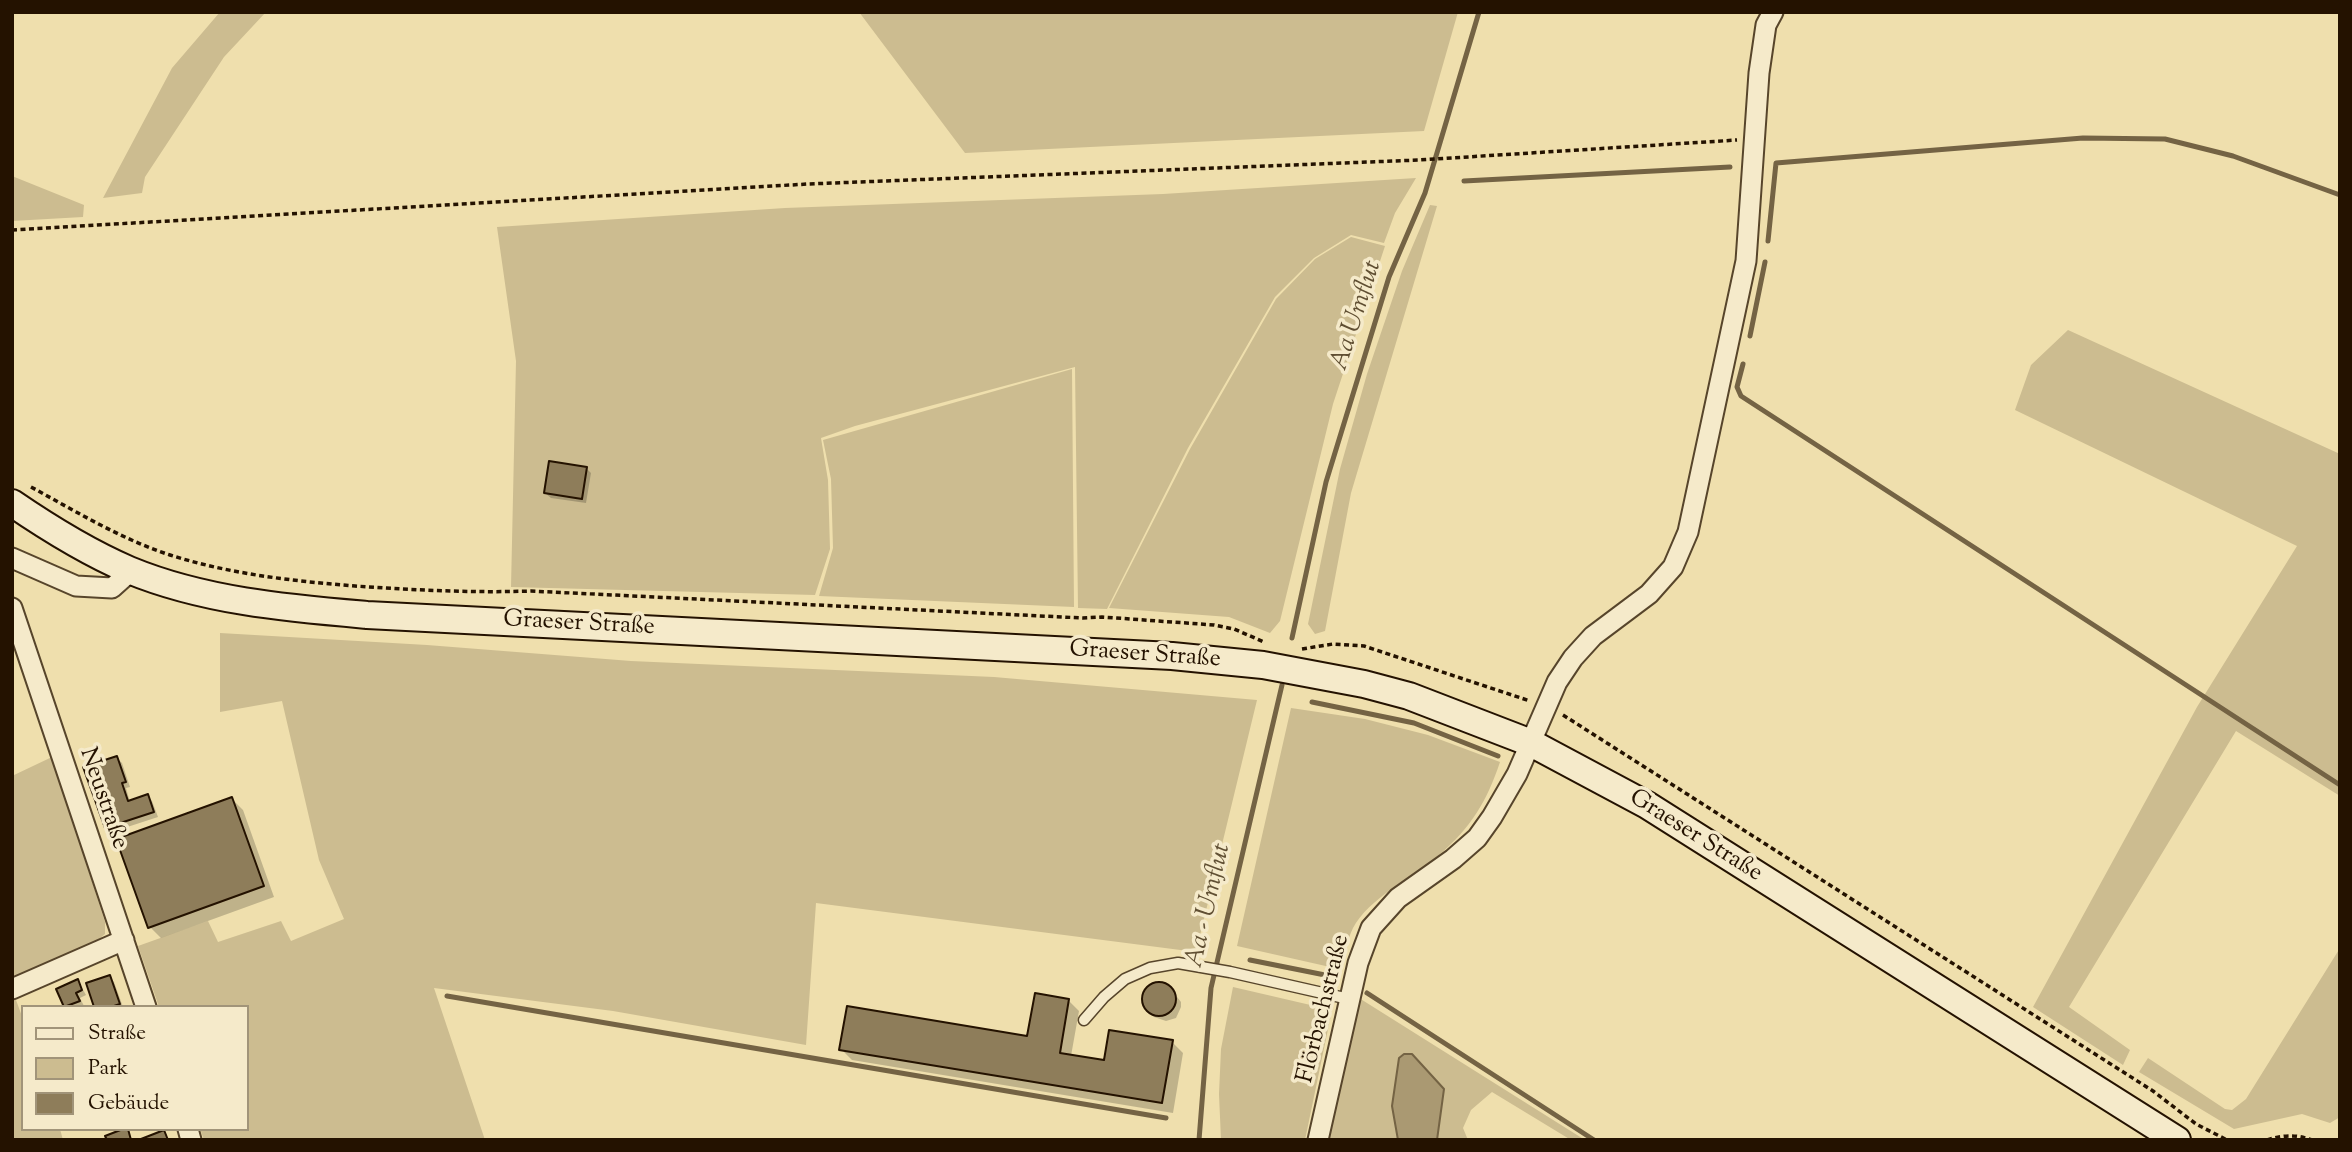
<!DOCTYPE html>
<html>
<head>
<meta charset="utf-8">
<style>
	body { margin:0 }
	#map { position:relative; width:2352px; height:1152px; overflow:hidden; background:#efdfad; font-family:"Sorts Mill Goudy",serif }
	canvas { display:block }
	.frame { position:absolute; inset:0; border:14px solid #241200; pointer-events:none }
	.legend { position:absolute; left:21px; top:1005px; width:228px; height:126px; box-sizing:border-box; background:#f5eaca; border:2px solid #a19479; margin:0; padding:9px 12px; list-style:none; font-size:21px; color:#241200 }
	.legend li { display:flex; align-items:center; gap:14px; height:35px }
	.legend b { width:35px; border:2px solid #a19479 }
</style>
</head>
<body>
<div id="map">
<canvas width="2352" height="1152"></canvas>
<div class="frame"></div>
<ul class="legend">
<li><b style="height:9px;background:#f5eaca"></b>Straße</li>
<li><b style="height:19px;background:#ccbc90"></b>Park</li>
<li><b style="height:19px;background:#8e7d5a"></b>Gebäude</li>
</ul>
</div>
<script>
const g = document.querySelector('canvas').getContext('2d');
g.lineJoin = 'round';
function fillPath(path, color) {
  g.fillStyle = color;
  g.fill(path, 'evenodd');
}
function stroke(path, color, width, dash) {
  g.strokeStyle = color;
  g.lineWidth = width;
  g.lineCap = dash ? 'butt' : 'round';
  g.setLineDash(dash || []);
  g.stroke(path);
}
function write(font, color, halo, rows, align = 'center') {
  g.font = font + ' "Sorts Mill Goudy",serif';
  g.lineWidth = 7;
  g.setLineDash([]);
  g.textBaseline = 'middle';
  g.strokeStyle = halo;
  g.fillStyle = color;
  for (const [text, x, y, turn = 0] of rows) {
    g.save();
    g.translate(x, y);
    g.rotate((+turn || 0) * Math.PI / 180);
    g.textAlign = isNaN(turn) ? turn : align;
    if (halo) g.strokeText(text, 0, 0);
    g.fillText(text, 0, 0);
    g.restore();
  }
}
const green = new Path2D(`
	M220 12H266L224 57 145 177 142 193 103 198 172 68Z
	M859 12H1458L1424 131 965 153Z
	M12 176 84 205 83 217 12 221Z
	M1416 178 1395 213 1384 243 1351 235 1314 258 1275 297 1188 448 1107 609 1078 608 1075 367 855 426 821 438 828 480 830 549 815 595 511 587 516 361 497 227 785 208 1163 194Z
	M1430 205 1437 206 1351 493 1325 631 1315 634 1308 624 1340 469 1367 374 1402 271Z
	M1351 237 1385 246 1333 404 1280 621 1270 633 1229 617 1109 608 1190 449 1276 299 1315 259Z
	M2068 330 2340 454V796L2236 731 2069 1007 2130 1050 2123 1065 2033 1007 2197 707 2297 546 2015 410 2031 365Z
	M1072 369 1074 607 819 596 833 548 831 479 823 440Z
	M220 633 427 645 631 661 994 677 1257 700 1196 952 816 903 806 1045 613 1011 434 988 485 1140H204L200 1129H247V1007H159L138 946 208 921 218 942 281 921 291 941 344 919 319 860 282 701 220 712Z
	M1291 708 1365 719 1428 735 1500 762C1487 801 1471 828 1439 855 1414 876 1368 899 1353 928 1347 940 1344 956 1339 969L1237 946Z
	M52 757 105 922V934L94 943 12 980V776Z
	M2340 948V1117L2330 1123 2302 1114 2234 1129 2139 1072 2148 1058 2225 1109 2232 1110 2246 1099Z
	M1233 987 1332 1010 1305 1140H1221L1219 1094 1221 1049Z
	M1359 998 1585 1140H1571L1492 1092 1471 1110 1463 1128 1468 1140H1327Z
	M16 1000 23 1019V1129H60L63 1140H12V1001Z`);
const water = new Path2D(`
	M1404 1054H1412L1444 1089 1437 1140H1398L1392 1106 1399 1058Z`);
const shadow = new Path2D(`
	M586 468 591 473 586 503 551 498 545 493Z
	M117 758 122 763 130 787 126 788 130 802 147 796 152 801 158 817 112 832 107 827Z
	M232 799 243 810 274 897 161 938 150 927Z
	M109 977 114 982 123 1007H96Z
	M78 981 86 995 80 998 84 1006 66 1007 59 990Z
	M1159 984 1170 988 1181 1002V1007L1176 1018 1166 1021 1154 1017 1148 1011 1144 999 1147 989Z
	M1068 1000 1079 1011 1071 1056 1105 1062 1172 1042 1183 1053 1173 1113 852 1060 841 1049 1029 1038Z`);
const stream = new Path2D(`
	M1464 181 1730 167
	M1768 241 1776 163 2083 138 2165 139 2233 156 2340 195
	M1750 336 1765 262
	M1743 364 1737 387 1741 396 2340 785
	M1292 638 1326 482 1389 277 1425 193 1479 12
	M1312 702 1414 723 1498 756
	M1250 960 1330 976
	M1367 993 1594 1140
	M447 996 1166 1118
	M1199 1140 1211 988 1282 685`);
const building = new Path2D(`
	M549 461 587 467 582 499 544 493Z
	M117 756 126 782 122 783 128 801 148 794 154 812 105 828 83 767Z
	M232 797 264 886 148 928 116 839Z
	M110 975 120 1004 111 1007H94L86 983Z
	M78 979 82 990 76 993 80 1001 64 1007 56 989Z
	M1142 999a17 17 0 1 1 34 0a17 17 0 1 1-34 0Z
	M1035 993 1069 999 1060 1053 1104 1060 1109 1030 1173 1040 1162 1103 839 1050 847 1006 1027 1036Z
	M123 1129H128L131 1140H107L105 1136Z
	M164 1130 168 1140H141V1139Z`);
const path = new Path2D(`
	M12 230 808 184 1419 160 1737 140
	M31 487C77 512 121 539 170 555 230 574 292 581 355 586 413 590 472 593 531 591L1083 618 1102 617 1214 625 1234 629 1264 642
	M1302 649 1333 644 1364 646 1530 701
	M1563 715 2153 1091 2196 1124 2227 1140
	M2267 1140C2283 1135 2296 1134 2312 1140`);
const lane = new Path2D(`
	M1084 1020 1104 997 1125 979 1150 968 1178 963 1230 972 1349 999`);
const street = new Path2D(`
	M12 558 76 586 112 588 131 571
	M12 608 146 1007
	M12 989 124 940
	M188 1129 191 1140
	M1318 1140 1358 963 1371 928 1398 898 1453 859 1477 838 1492 817 1517 774 1557 682 1573 658 1593 636 1649 594 1673 567 1688 532 1746 261 1759 73 1766 25 1773 12`);
const secondary = new Path2D(`
	M12 503C50 529 87 552 129 570 204 601 287 608 367 615L1172 656 1263 665 1364 684 1409 696 1531 743 1647 805 2177 1140`);
const streetNames = [
	["Graeser Straße",579,625,3],
	["Graeser Straße",1145,656,4],
	["Neustraße",102,799,71],
	["Graeser Straße",1695,837,32],
	["Flörbachstraße",1325,1009,-76]
];
const waterNames = [
	["Aa Umflut",1358,316,-72],
	["Aa - Umflut",1210,906,-77]
];
fillPath(green, '#ccbc90');
fillPath(water, '#aa9972');
stroke(water, '#746344', 2);
fillPath(shadow, '#0003');
stroke(stream, '#746344', 5);
fillPath(building, '#8e7d5a');
stroke(building, '#241200', 2);
stroke(lane, '#57452b', 13);
stroke(street, '#57452b', 23);
stroke(secondary, '#241200', 30);
stroke(path, '#241200', 3.5, [5, 3.5]);
stroke(lane, '#f5eaca', 10);
stroke(street, '#f5eaca', 19);
stroke(secondary, '#f5eaca', 26);
write('24px', '#241200', '#f5eaca', streetNames);
write('italic 26px', '#604f33', '#f5eaca', waterNames);
</script>
</body>
</html>
